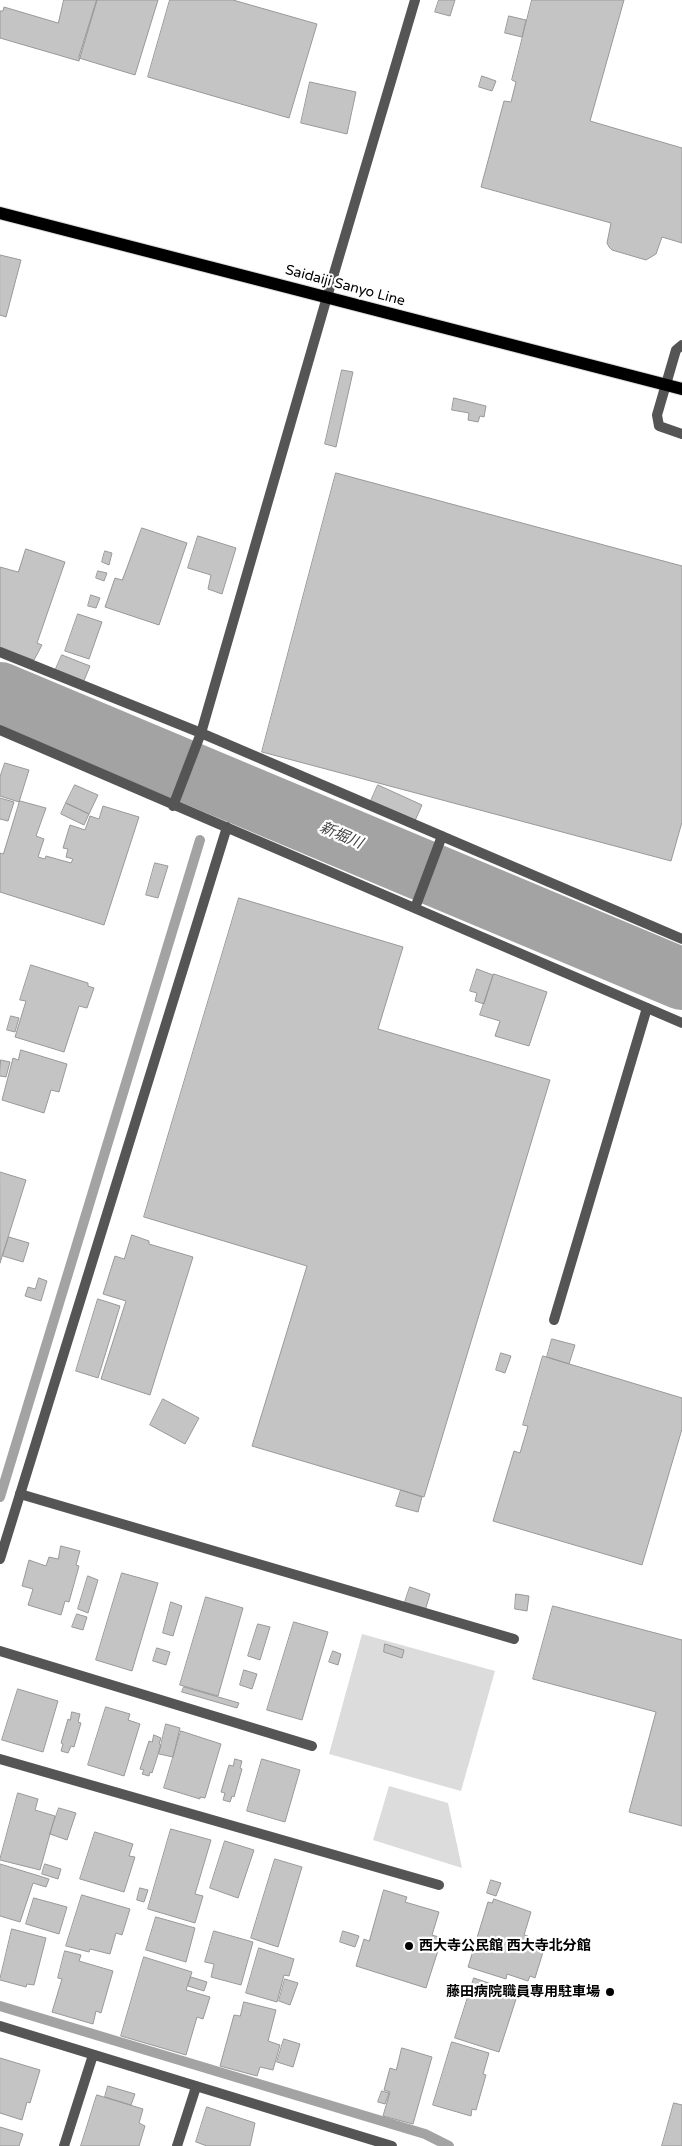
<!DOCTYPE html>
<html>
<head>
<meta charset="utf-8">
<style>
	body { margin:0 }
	canvas { display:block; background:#fff }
</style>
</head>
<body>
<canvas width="682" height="2146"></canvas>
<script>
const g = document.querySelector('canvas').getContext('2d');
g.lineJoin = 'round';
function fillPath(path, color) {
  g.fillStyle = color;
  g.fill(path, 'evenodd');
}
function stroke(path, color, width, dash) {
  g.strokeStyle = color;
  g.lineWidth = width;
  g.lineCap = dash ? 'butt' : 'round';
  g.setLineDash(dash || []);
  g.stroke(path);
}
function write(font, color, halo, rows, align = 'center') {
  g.font = font + ' "Varela Round","Noto Sans JP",sans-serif';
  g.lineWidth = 4.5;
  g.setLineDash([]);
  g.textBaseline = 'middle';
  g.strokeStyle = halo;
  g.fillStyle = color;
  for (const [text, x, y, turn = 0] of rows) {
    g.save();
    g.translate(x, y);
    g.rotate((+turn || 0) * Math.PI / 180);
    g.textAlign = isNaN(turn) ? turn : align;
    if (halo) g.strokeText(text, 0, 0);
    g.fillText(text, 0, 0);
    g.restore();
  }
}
const green = new Path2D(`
	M362 1634 495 1671 461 1791 329 1754Z
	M389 1786 448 1803 462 1868 373 1840Z`);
const stream = new Path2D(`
	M0 1497 200 840
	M0 2006 425 2134 449 2146`);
const river = new Path2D(`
	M0 693 682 979`);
const building = new Path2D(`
	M64 0H97L79 61 0 38V11H3L4 7 58 23Z
	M97 0H158L135 75 79 58Z
	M170 0H233L317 24 289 118 148 77Z
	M439 0H455L450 16 435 12Z
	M532 0H624L590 121 682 148V243L662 237 656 254 646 260 612 250 609 247 607 243 611 223 481 187 504 101 511 102 516 82 512 80Z
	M509 16 526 20 522 37 505 33Z
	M482 76 496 81 492 91 479 87Z
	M310 82 356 92 347 134 301 123Z
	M0 255 21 260 6 317 0 315Z
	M342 370 353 372 336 447 325 444Z
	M454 398 486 406 484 417 480 416 478 422 468 420 469 413 452 410Z
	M336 473 682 566V822L671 861 262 752Z
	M142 528 187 543 159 625 105 607 115 578 122 580Z
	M198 536 236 548 222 594 208 589 211 575 188 568Z
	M26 549 65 562 37 643 42 645 34 660 0 648V567L18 572Z
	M105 551 112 553 109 565 102 562Z
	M98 571 107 573 104 581 96 578Z
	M91 595 100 598 96 608 88 606Z
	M78 614 102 622 89 659 65 651Z
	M62 655 90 666 83 683 55 671Z
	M5 763 29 770 19 802 0 796V777Z
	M75 785 98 795 89 814 66 803Z
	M378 785 422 805 414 823 370 803Z
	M0 798 14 802 8 821 0 819Z
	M20 801 46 808 36 836 44 839 38 857 45 859 46 856 71 863 73 859 66 857 68 849 63 848 70 825 85 830 90 816 99 819 103 806 139 817 104 925 0 892V853L3 854Z
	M66 803 89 814 84 825 61 814Z
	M155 863 168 866 158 898 146 895Z
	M239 898 403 947 378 1029 550 1080 424 1497 252 1446 307 1266 144 1217Z
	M31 965 88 983V986L94 988 87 1008 79 1006 64 1052 15 1037 26 1001 20 1000Z
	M477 969 493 975 484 1004 475 1001 477 993 470 991Z
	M494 974 547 992 529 1046 495 1036 500 1021 480 1015Z
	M11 1016 19 1018 15 1032 7 1030Z
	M21 1050 67 1064 59 1092 51 1090 44 1113 2 1100 13 1058 18 1060Z
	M1 1060 10 1062 6 1077 0 1076Z
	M0 1172 26 1180 0 1263Z
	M132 1235 149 1241V1244L193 1257 150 1395 101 1379 126 1301 103 1294 115 1256 124 1259Z
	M9 1237 29 1243 23 1262 3 1256Z
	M39 1278 47 1281 41 1301 25 1296 28 1287 35 1289Z
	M98 1299 120 1306 98 1378 76 1371Z
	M552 1339 575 1345 569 1364 547 1357Z
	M501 1353 511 1356 505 1373 496 1370Z
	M543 1356 682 1398V1429L642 1565 493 1521 514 1451 520 1453 528 1426 523 1425Z
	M163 1399 199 1418 185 1444 150 1425Z
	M401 1490 422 1497 418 1512 396 1506Z
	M61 1546 80 1551 76 1565 79 1566 69 1602 65 1601 61 1615 28 1605 33 1589 22 1586 29 1560 46 1566 49 1557 58 1559Z
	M122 1573 158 1583 132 1671 96 1660Z
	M88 1576 98 1580 88 1613 78 1609Z
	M410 1587 430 1594 425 1611 404 1605Z
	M516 1594 529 1596 527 1611 515 1609Z
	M206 1597 243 1608 218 1696 180 1685Z
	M171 1602 182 1606 173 1636 163 1633Z
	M553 1606 682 1640V1826L629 1812 656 1712 533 1679Z
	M77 1614 87 1617 83 1630 72 1627Z
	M294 1622 328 1632 302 1720 267 1710Z
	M258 1624 270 1627 260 1660 248 1656Z
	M385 1644 404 1650 402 1658 384 1652Z
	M157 1648 170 1652 166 1665 153 1661Z
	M333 1651 341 1654 338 1665 329 1662Z
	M244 1670 257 1674 252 1689 240 1685Z
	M184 1687 239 1703 237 1708 182 1692Z
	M18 1689 58 1701 43 1752 2 1740Z
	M106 1707 130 1714 128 1720 140 1724 124 1776 88 1765Z
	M72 1712 80 1714 78 1722 81 1723 74 1747 71 1746 68 1753 61 1751 63 1744 61 1743 68 1719 70 1720Z
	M166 1724 180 1728 173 1757 159 1754Z
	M181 1731 221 1744 205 1798 200 1797V1799L164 1788Z
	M154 1735 161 1738 159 1744 161 1745 152 1773 150 1772 149 1776 142 1774 144 1770 140 1769 149 1741 152 1742Z
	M235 1759 242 1761 240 1768 242 1769 234 1797 232 1796 230 1802 223 1800 225 1793 221 1792 229 1765 233 1766Z
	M262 1759 300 1770 285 1822 247 1811Z
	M18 1793 38 1799 35 1810 55 1816 40 1870 0 1860Z
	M59 1808 76 1813 67 1840 50 1834Z
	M171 1829 211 1840 195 1894 203 1896 195 1923 148 1909Z
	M95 1832 133 1844 129 1856 135 1857 124 1892 80 1879Z
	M225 1841 254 1850 238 1898 210 1888Z
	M275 1859 302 1867 278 1947 251 1938Z
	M0 1864 49 1879 46 1887 33 1883 20 1922 0 1916Z
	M45 1864 61 1869 58 1879 42 1874Z
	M491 1880 501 1883 496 1896 487 1893Z
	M140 1888 148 1890 144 1902 137 1900Z
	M384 1890 407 1897 405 1902 439 1912 432 1935 442 1938 426 1988 356 1966 364 1939 369 1941Z
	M82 1895 130 1909 122 1935 116 1933 110 1954 90 1949 89 1952 66 1946Z
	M34 1898 67 1907 59 1934 26 1924Z
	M494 1899 531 1912 524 1935 528 1936 524 1947 535 1951 536 1947 544 1949 535 1978 530 1976 528 1981 507 1974 506 1979 468 1967 488 1902 492 1903Z
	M156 1917 195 1928 186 1962 146 1950Z
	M12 1929 46 1938 34 1985 27 1984 26 1987 0 1980Z
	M214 1931 253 1942 241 1985 211 1977 214 1964 205 1962Z
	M343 1931 359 1936 355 1947 340 1942Z
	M259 1948 294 1959 289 1976 284 1975 277 2002 246 1993Z
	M65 1951 81 1955 79 1961 113 1971 101 2013 96 2011 93 2024 52 2012 62 1979 58 1978Z
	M144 1957 192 1972 186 1990 210 1997 203 2019 197 2017 186 2055 121 2036Z
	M191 1977 207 1982 204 1991 188 1986Z
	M474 1978 518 1993 499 2052 455 2038Z
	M285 1979 298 1983 290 2005 279 2001Z
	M244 2002 276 2010 268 2041 280 2045 273 2070 260 2067 257 2076 220 2066 234 2015 240 2016Z
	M284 2039 300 2044 293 2067 277 2062Z
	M452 2042 489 2053 483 2074 486 2075 476 2110 472 2109 471 2116 433 2105Z
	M402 2048 432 2057 413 2124 383 2116 390 2092 384 2090 390 2068 396 2070Z
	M0 2058 40 2070 30 2103 27 2102 22 2120 0 2113Z
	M108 2086 135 2094 131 2105 105 2097Z
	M382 2091 389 2093 385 2104 378 2102Z
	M97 2095 143 2109 139 2123 145 2126 139 2146H81Z
	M674 2103 682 2105V2146H662Z
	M207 2107 255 2123 250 2146H207L196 2142Z
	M0 2127 23 2134 19 2146H0Z`);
const service = new Path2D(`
	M554 1320 647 1008
	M20 1494 514 1639`);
const minor = new Path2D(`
	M682 345 676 350 657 415 659 426 682 434
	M0 652 201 733 682 939
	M0 730 682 1023
	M173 806 201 733 327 297 415 0
	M415 908 442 836
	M0 1559 227 827
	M0 1651 312 1746
	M0 1759 439 1885
	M0 2026 392 2146
	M64 2146 93 2055
	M177 2146 196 2087`);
const primary = new Path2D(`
	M0 213 682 389`);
const markers = [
	[409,1946,5,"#000"],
	[610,1992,5,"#000"]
];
const streetNames = [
	["Saidaiji Sanyo Line",345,286,15]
];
const poiNames = [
	["西大寺公民館 西大寺北分館",419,1946],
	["藤田病院職員専用駐車場",600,1992,"right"]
];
const waterNames = [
	["新堀川",341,836,23]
];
fillPath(green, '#dcdcdc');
stroke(stream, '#a3a3a3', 10);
stroke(river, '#a3a3a3', 62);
fillPath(building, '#c4c4c4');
stroke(building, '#999', 1);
stroke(primary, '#dbdbdb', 14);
stroke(service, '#555', 10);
stroke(minor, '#555', 10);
stroke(primary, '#000', 12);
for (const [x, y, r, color] of markers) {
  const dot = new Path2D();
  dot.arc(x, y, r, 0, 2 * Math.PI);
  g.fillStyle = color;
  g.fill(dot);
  stroke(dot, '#fff', 2);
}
write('14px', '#000', '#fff', streetNames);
write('bold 14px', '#000', '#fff', poiNames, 'left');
write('italic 15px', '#444', '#fff', waterNames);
</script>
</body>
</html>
